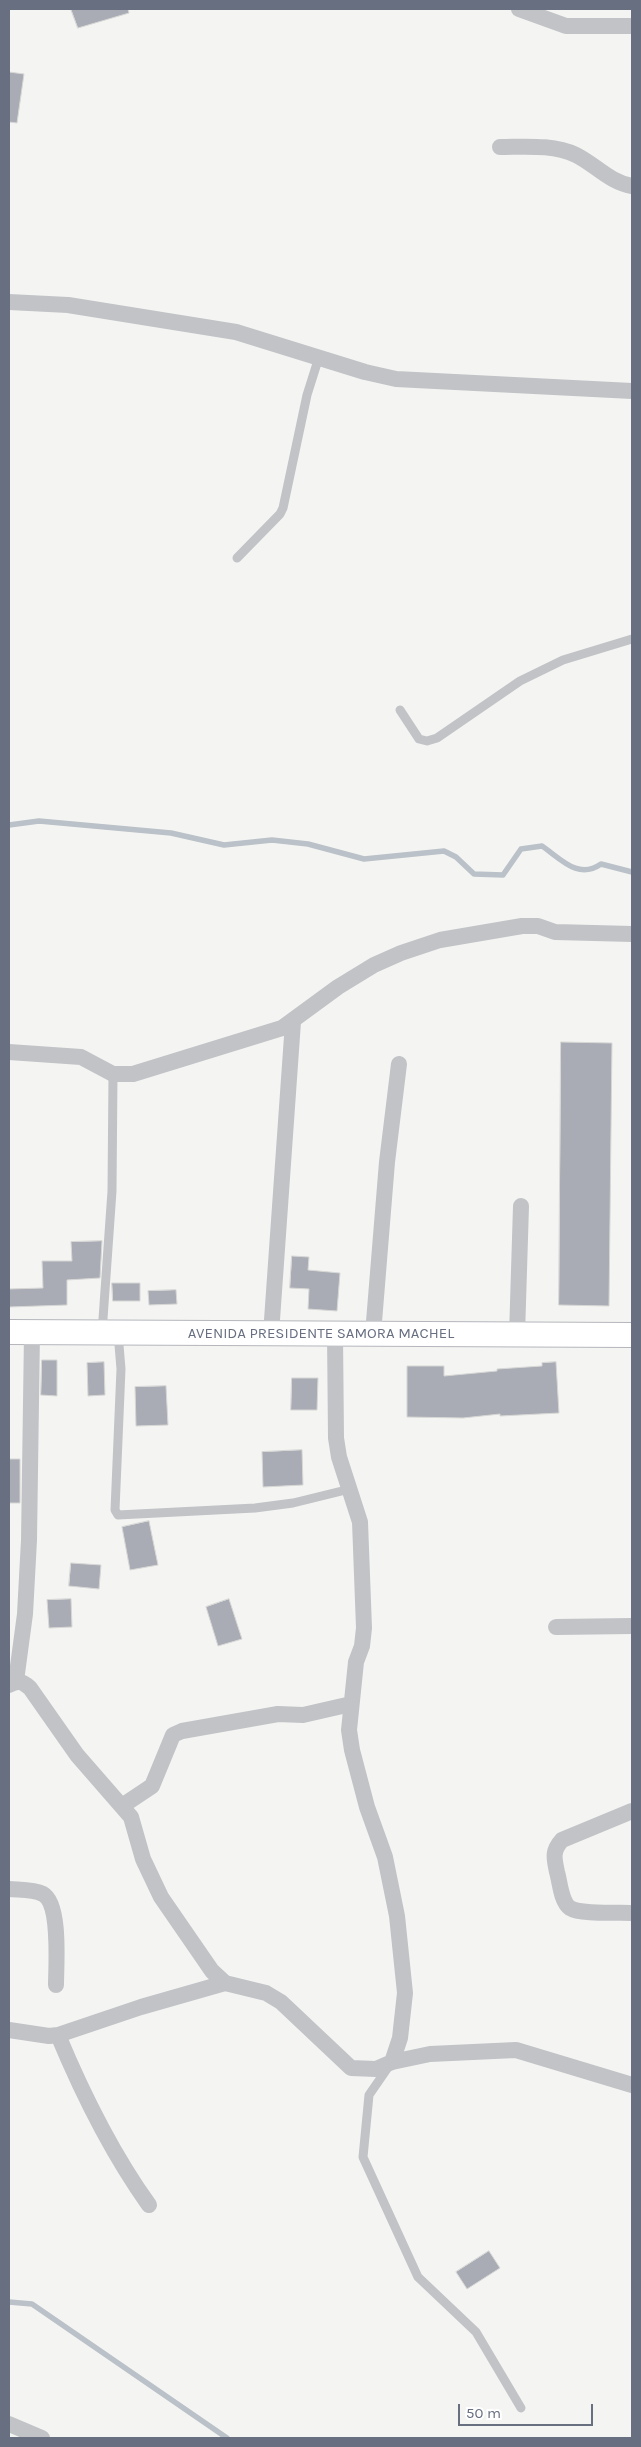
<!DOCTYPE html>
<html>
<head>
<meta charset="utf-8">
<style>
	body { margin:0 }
	#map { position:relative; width:641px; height:2447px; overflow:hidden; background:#f4f5f2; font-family:Karla,sans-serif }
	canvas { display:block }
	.frame { position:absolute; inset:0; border:10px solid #676f80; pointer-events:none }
	.scale { position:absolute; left:458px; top:2404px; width:135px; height:22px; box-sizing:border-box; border:2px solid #676f80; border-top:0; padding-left:6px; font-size:15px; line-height:18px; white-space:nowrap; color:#676f80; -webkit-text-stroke:4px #fff; paint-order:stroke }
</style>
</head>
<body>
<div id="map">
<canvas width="641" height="2447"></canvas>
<div class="frame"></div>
<div class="scale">50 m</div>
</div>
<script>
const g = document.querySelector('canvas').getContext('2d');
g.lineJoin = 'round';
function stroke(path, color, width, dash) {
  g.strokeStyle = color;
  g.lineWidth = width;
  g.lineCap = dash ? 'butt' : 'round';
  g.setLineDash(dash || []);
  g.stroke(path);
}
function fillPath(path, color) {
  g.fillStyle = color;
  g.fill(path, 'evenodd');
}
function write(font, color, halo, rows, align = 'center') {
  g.font = font + ' Karla,sans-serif';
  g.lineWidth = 5;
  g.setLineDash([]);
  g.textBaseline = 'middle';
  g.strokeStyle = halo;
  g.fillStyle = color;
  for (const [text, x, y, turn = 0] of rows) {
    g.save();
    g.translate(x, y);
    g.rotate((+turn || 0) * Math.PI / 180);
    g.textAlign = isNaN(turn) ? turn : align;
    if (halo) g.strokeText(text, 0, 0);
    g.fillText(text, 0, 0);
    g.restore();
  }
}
const stream = new Path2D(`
	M9 825 39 821 171 833 224 845 272 840 308 844 364 859 444 851 456 857 474 874 503 875 521 849 542 846C561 859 578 880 601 864L632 872
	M9 2302 32 2304 227 2438`);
const building = new Path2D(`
	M71 9H128L129 13 78 28Z
	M9 72 24 74 17 123 9 122Z
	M561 1042 612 1043 609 1306 559 1305Z
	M102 1241 100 1278 67 1280V1305L9 1307V1289L43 1288 42 1261H72L71 1242Z
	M292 1256 309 1257 308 1270 340 1273 337 1311 308 1309 309 1289 290 1288Z
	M112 1283H140V1301H113Z
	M176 1290 177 1304 149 1305 148 1291Z
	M42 1360H57V1396L41 1395Z
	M104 1362 105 1395 88 1396 87 1363Z
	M556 1362 559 1413 500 1416V1414L463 1418 407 1417V1366H444V1376L497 1371V1369L542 1366V1363Z
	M292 1378H318L317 1410H291Z
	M166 1386 168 1425 136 1426 135 1387Z
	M302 1450 303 1485 263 1487 262 1452Z
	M9 1459H20V1503H9Z
	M149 1521 158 1565 130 1570 122 1527Z
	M71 1563 101 1565 99 1589 69 1586Z
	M71 1599 72 1627 49 1628 47 1600Z
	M229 1599 242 1639 218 1646 206 1607Z
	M489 2251 500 2268 467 2289 456 2272Z`);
const lane = new Path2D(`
	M237 558 280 514 283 508 307 395 319 357
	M400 710 419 739 427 741 437 738 520 681 563 660 632 639
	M102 1333 112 1191 113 1074
	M118 1333 121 1369 115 1510 118 1515 255 1508 293 1503 350 1489
	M389 2066 369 2095 363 2157 418 2277 476 2332 521 2408`);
const street = new Path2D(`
	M519 9 566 26H632
	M500 147C524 147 553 144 576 155 596 165 609 182 632 186
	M9 302 68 305 236 332 365 372 396 379 632 391
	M9 1052 81 1057 113 1074H133L282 1028 338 987 374 965 401 953 440 940 522 926H538L555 932 632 934
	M271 1334 293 1022
	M335 1334 336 1438 339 1457 360 1522 364 1628 362 1646 356 1662 349 1730 352 1750 367 1807 385 1857 397 1916 405 1993 400 2038 392 2062
	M373 1334 387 1162 399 1064
	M517 1335 521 1206
	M556 1627 632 1626
	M16 1681 25 1614 29 1540 32 1333
	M9 1685C18 1680 22 1681 30 1688L77 1755 131 1817 143 1859 161 1897 212 1971 225 1983 266 1993 281 2002 351 2068 376 2069 392 2062 430 2054 516 2050 632 2085
	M122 1806 152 1786 173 1735 182 1731 278 1714 303 1715 351 1704
	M632 1811 562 1840C552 1851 554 1858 557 1872 560 1882 561 1902 570 1908 581 1915 619 1912 632 1913
	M9 1889C20 1890 33 1889 43 1894 61 1904 56 1966 56 1985
	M9 2030 49 2036 58 2035 141 2007 225 1983
	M58 2035C83 2095 111 2152 149 2205
	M9 2424 42 2438`);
const secondary = new Path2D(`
	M9 1332 632 1335`);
const streetNames = [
	["AVENIDA PRESIDENTE SAMORA MACHEL",321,1334]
];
stroke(stream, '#bbc1c8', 5.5);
fillPath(building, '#a9acb4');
stroke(building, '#d6d7d5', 1);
stroke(secondary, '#b4b6bc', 26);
stroke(lane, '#c1c3c7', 9);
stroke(street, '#c1c3c7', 16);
stroke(secondary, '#fff', 24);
write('15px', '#676f80', '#fff', streetNames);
</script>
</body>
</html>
